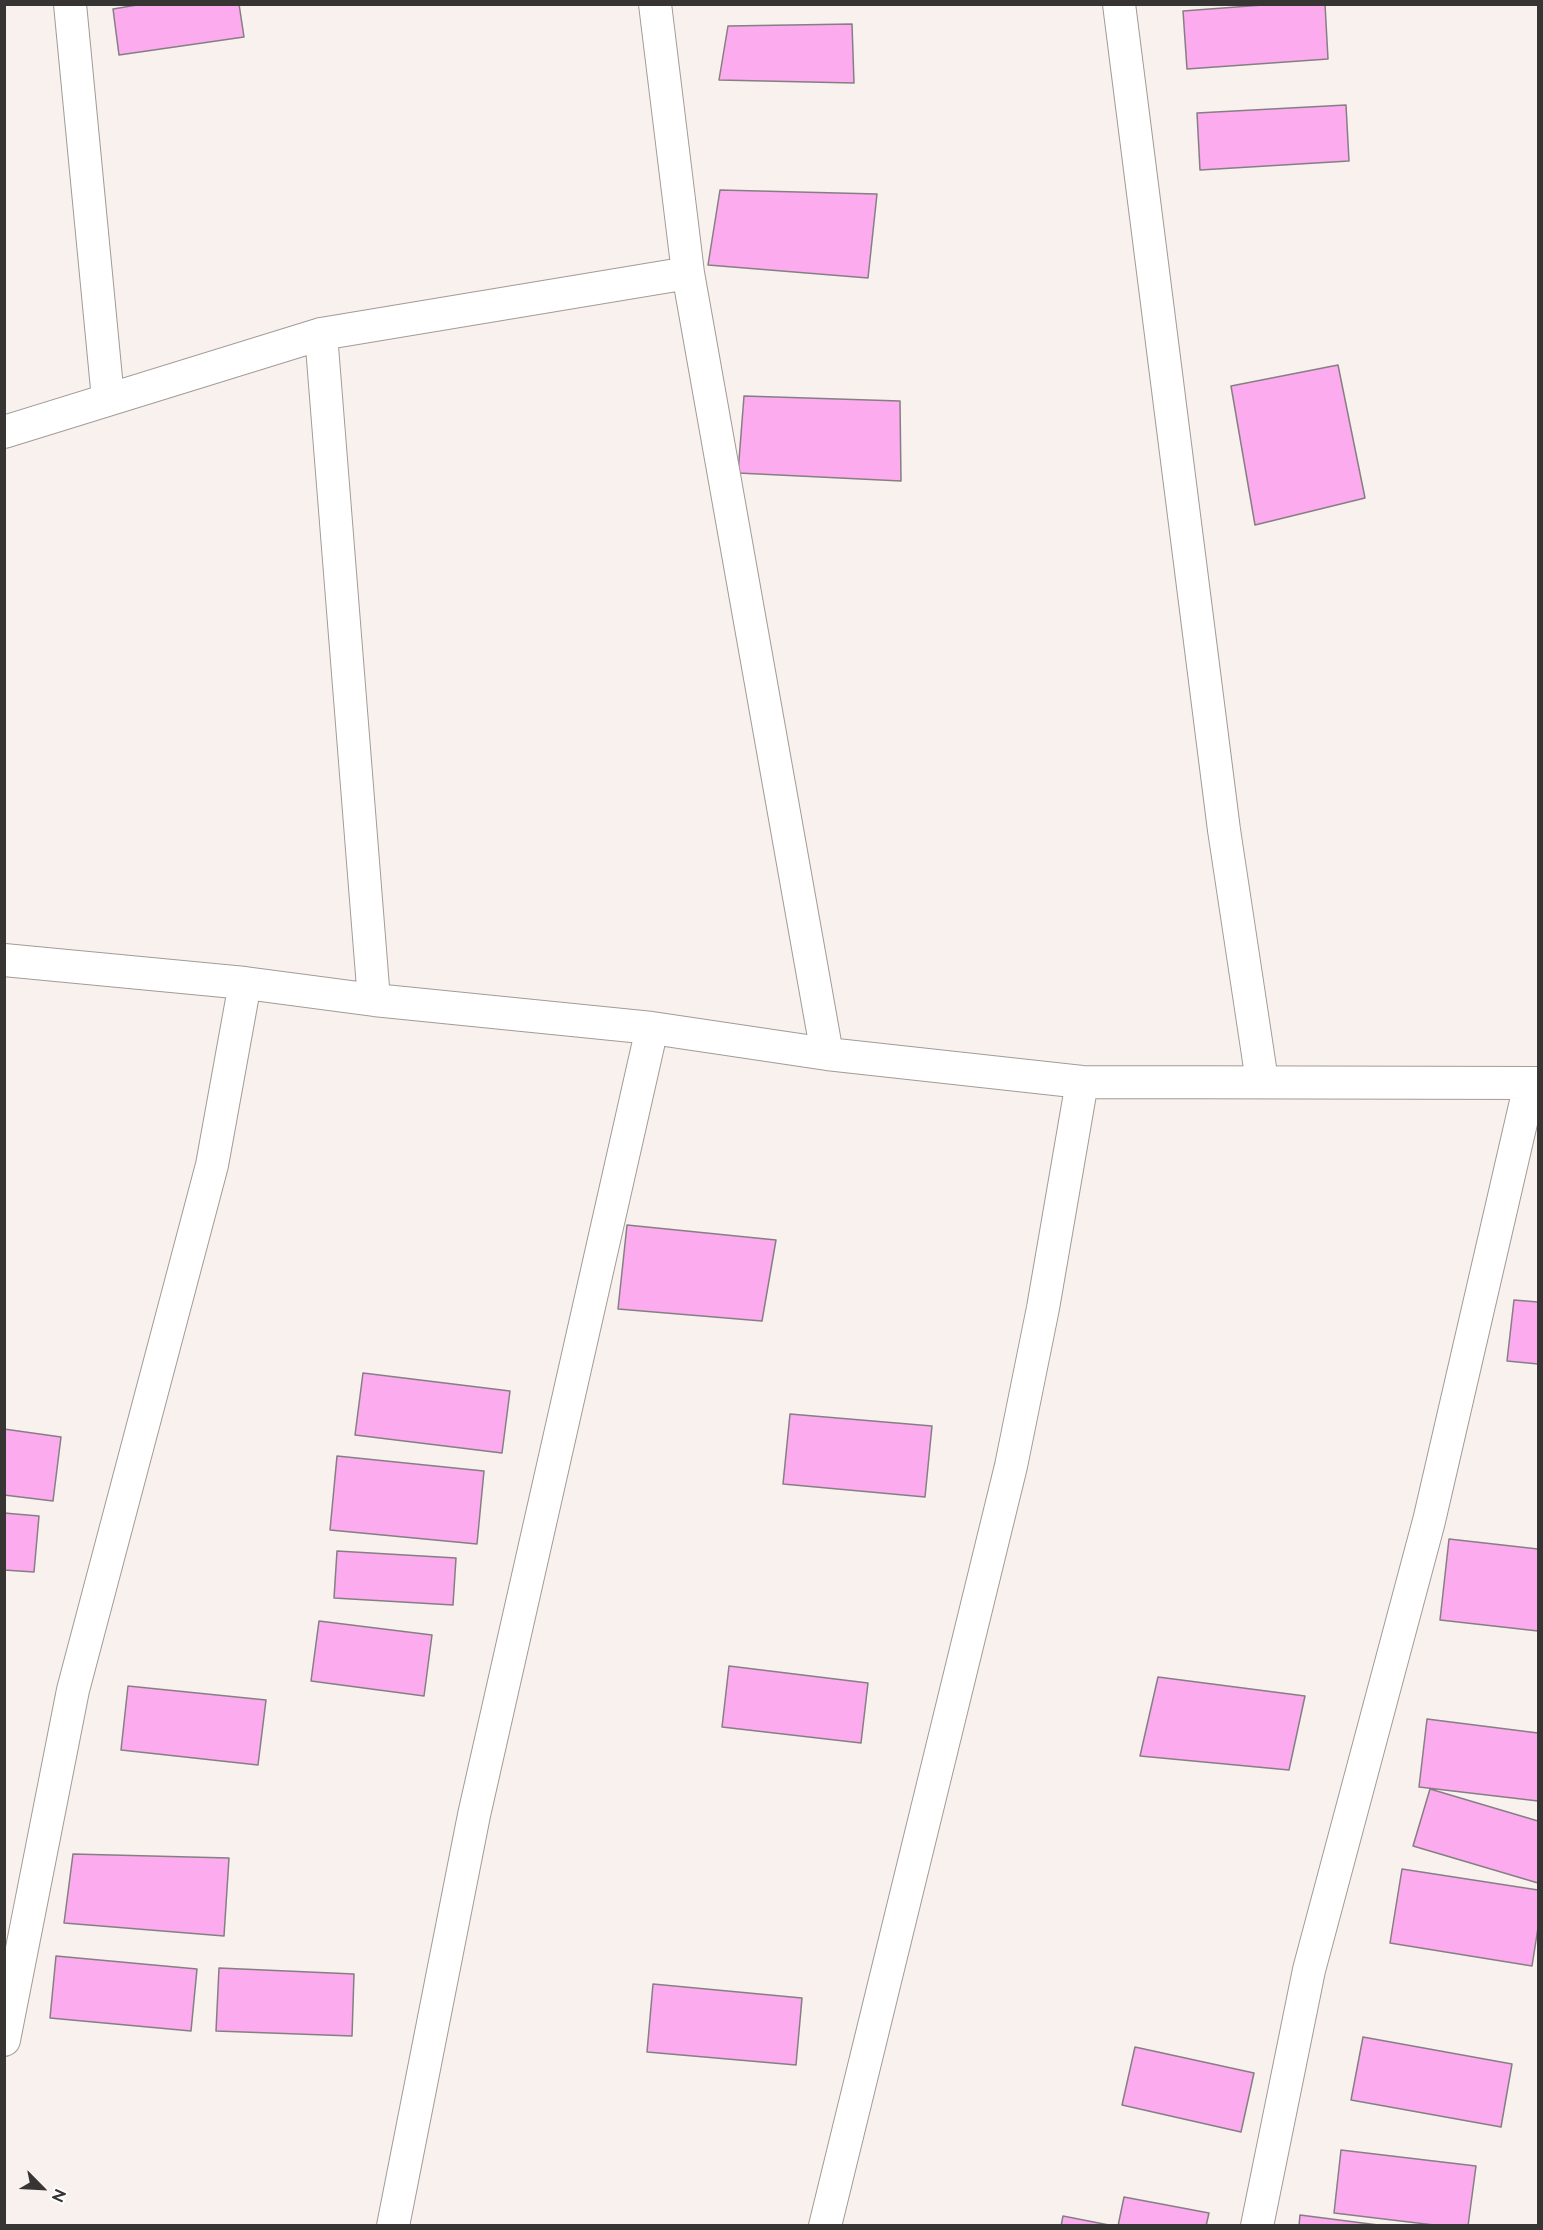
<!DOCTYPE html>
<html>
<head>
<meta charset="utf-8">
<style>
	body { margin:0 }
	#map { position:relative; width:1543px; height:2230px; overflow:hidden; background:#f8f1ed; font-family:Raleway,sans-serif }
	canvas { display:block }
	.frame { position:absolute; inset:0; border:6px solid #373533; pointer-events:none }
	.north { position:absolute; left:12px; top:2158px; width:60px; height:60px; -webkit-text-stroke:4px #fff; paint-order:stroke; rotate:114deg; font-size:16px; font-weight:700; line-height:24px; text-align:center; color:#373533 }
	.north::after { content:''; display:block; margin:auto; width:21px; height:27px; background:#373533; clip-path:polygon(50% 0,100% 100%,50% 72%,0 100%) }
</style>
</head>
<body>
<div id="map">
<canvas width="1543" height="2230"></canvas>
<div class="frame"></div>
<div class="north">N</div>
</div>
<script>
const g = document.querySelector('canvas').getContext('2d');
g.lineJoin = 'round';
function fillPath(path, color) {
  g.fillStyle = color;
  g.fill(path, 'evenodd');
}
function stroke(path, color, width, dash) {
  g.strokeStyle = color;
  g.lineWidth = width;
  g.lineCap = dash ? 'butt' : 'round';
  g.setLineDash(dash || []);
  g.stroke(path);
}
const building = new Path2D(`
	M143 4H239L244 37 119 55 113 9Z
	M1276 4H1325L1328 59 1187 69 1183 11Z
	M852 24 854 83 719 80 728 26Z
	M1346 105 1349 161 1200 170 1197 113Z
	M720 190 877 194 868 278 708 265Z
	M1338 365 1365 498 1255 525 1231 386Z
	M744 396 900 401 901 481 738 473Z
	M627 1225 776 1240 762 1321 618 1309Z
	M1514 1300 1538 1302V1364L1507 1361Z
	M363 1373 510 1391 502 1453 355 1435Z
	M790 1414 932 1426 925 1497 783 1484Z
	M4 1429 61 1437 53 1501 4 1495Z
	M337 1456 484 1471 477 1544 330 1530Z
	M4 1513 39 1516 34 1572 4 1570Z
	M1449 1539 1538 1549V1631L1440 1620Z
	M337 1551 456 1558 453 1605 334 1598Z
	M319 1621 432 1635 424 1696 311 1681Z
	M729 1666 868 1683 861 1743 722 1727Z
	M1158 1677 1305 1696 1289 1770 1140 1756Z
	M128 1686 266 1700 258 1765 121 1750Z
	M1427 1719 1538 1733V1801L1419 1787Z
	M1430 1789 1538 1821V1883L1413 1846Z
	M73 1854 229 1858 224 1936 64 1923Z
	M1402 1869 1538 1890V1928L1532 1966 1390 1943Z
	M56 1956 197 1969 191 2031 50 2018Z
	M219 1968 354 1974 352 2036 216 2031Z
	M653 1984 802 1998 796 2065 647 2052Z
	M1363 2037 1512 2064 1501 2127 1351 2100Z
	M1135 2047 1254 2073 1241 2132 1122 2105Z
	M1341 2150 1476 2166 1468 2226H1442L1334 2213Z
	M1124 2197 1209 2213 1206 2226H1118Z
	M1300 2215 1386 2226H1299Z
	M1063 2216 1114 2226H1061Z`);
const street = new Path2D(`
	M70 4 108 399
	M655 4 688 273 827 1054
	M1119 4 1224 830 1262 1081
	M321 334 374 1000
	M4 432 321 334 688 273
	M4 960 245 983 374 1000 652 1028 827 1054 1082 1082 1538 1083
	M4 2040 73 1690 212 1165 245 983
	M393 2226 474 1815 652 1028
	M825 2226 1011 1466 1043 1308 1082 1082
	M1257 2226 1309 1970 1429 1521 1530 1084`);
fillPath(building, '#fcabee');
stroke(building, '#857f84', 1.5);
stroke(street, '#a29b97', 34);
stroke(street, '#fff', 32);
</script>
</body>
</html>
